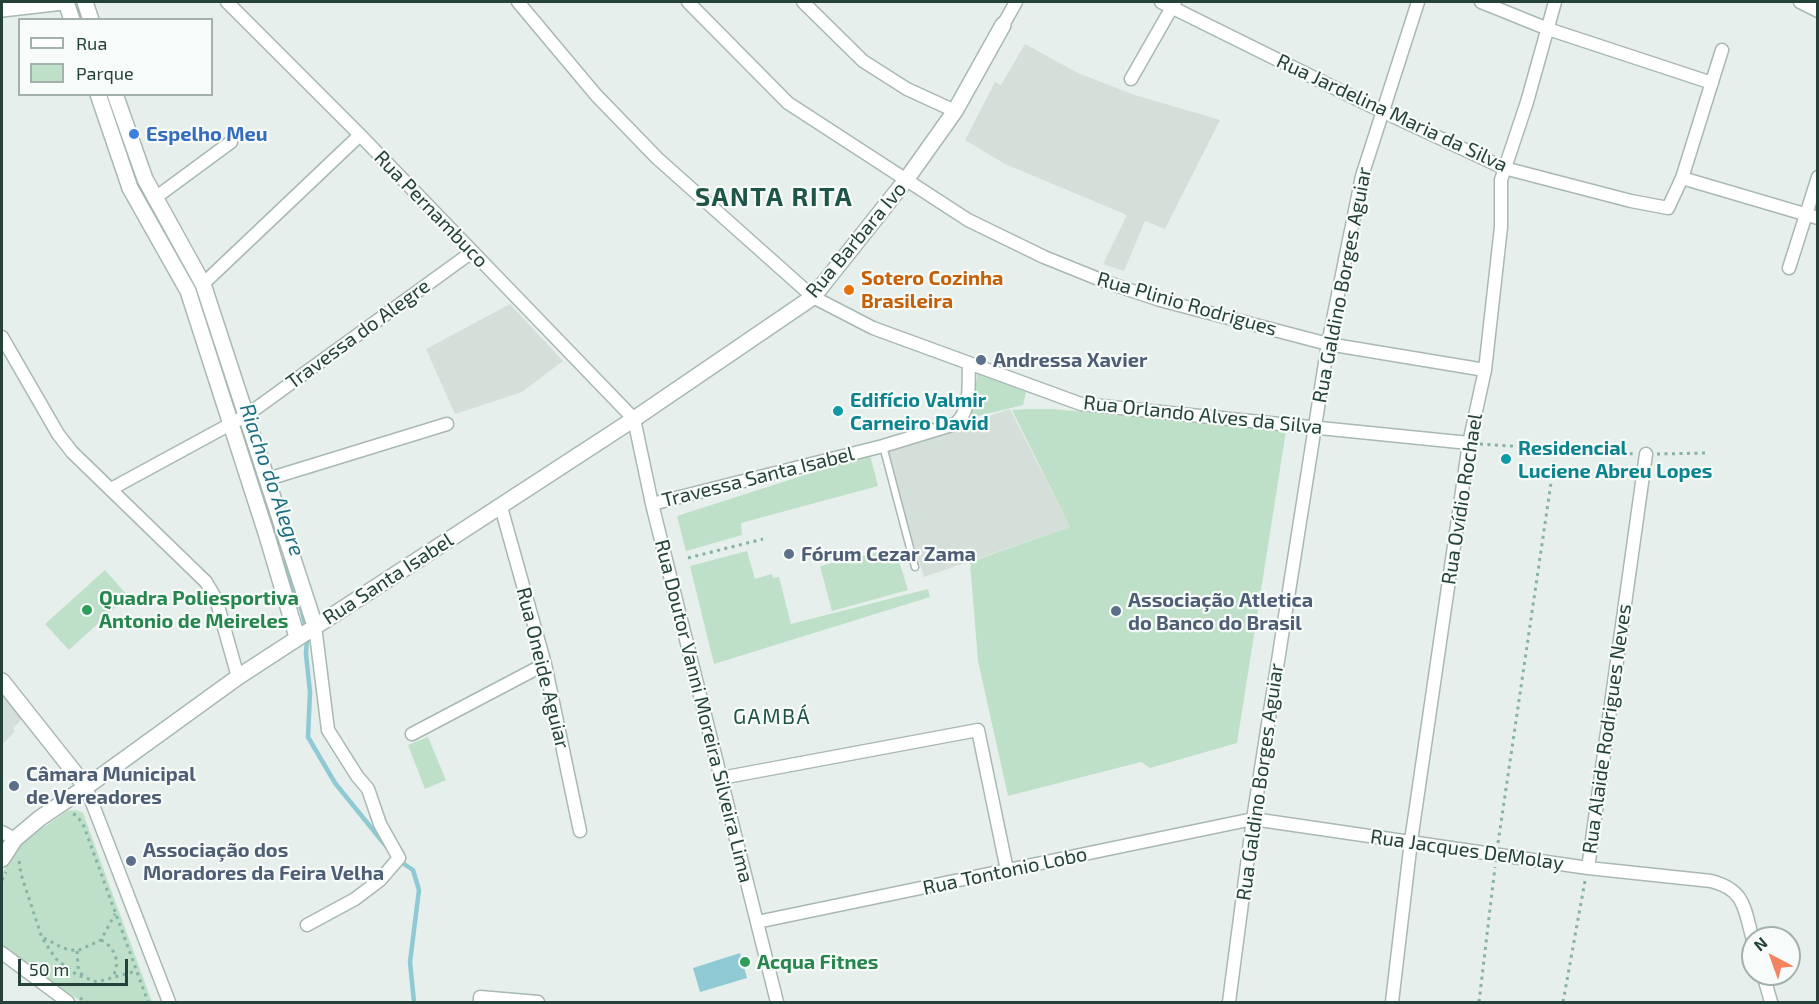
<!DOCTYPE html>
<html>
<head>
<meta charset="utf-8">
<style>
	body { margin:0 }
	#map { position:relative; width:1819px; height:1004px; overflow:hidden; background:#e6efeb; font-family:"Exo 2",sans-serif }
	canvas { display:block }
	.frame { position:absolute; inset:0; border:3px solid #24423a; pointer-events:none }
	.legend { position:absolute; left:18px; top:18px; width:195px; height:78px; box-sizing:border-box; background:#f7fbf9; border:2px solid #a3b1ad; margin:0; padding:8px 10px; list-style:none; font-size:18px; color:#24423a }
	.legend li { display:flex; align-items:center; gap:12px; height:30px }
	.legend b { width:30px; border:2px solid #a3b1ad }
	.north { position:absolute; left:1741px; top:926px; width:60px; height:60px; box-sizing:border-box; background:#f7fbf9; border:2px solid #a3b1ad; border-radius:50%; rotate:319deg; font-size:16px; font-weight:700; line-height:24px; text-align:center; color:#24423a }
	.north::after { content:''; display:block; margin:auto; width:21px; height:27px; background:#f4845f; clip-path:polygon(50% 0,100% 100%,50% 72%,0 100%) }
	.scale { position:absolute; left:18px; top:959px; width:110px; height:27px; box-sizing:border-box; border:3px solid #24423a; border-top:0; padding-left:8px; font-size:18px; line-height:21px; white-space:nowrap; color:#24423a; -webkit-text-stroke:4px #f7fbf9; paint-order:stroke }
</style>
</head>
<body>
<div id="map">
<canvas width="1819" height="1004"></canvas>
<div class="frame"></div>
<ul class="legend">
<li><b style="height:8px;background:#fff"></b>Rua</li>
<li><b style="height:16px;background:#bfe0c8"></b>Parque</li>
</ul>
<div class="north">N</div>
<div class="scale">50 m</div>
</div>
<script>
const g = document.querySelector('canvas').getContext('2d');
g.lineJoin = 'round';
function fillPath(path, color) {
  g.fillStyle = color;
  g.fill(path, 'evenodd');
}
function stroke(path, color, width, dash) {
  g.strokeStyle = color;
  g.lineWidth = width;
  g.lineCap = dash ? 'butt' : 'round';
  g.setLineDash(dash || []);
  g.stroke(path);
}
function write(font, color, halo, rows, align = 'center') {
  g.font = font + ' "Exo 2",sans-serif';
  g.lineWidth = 4.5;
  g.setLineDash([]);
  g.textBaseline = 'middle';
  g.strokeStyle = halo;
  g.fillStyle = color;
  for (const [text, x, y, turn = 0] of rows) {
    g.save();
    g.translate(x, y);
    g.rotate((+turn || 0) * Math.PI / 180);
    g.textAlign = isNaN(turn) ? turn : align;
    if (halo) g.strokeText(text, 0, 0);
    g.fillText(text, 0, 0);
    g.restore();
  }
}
const built = new Path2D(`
	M1025 44 1078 73 1135 95 1220 120 1165 229 1145 221 1124 271 1103 264 1127 215 1005 164 965 140 995 82 1001 85Z
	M510 304 563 361 522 392 455 414 426 349Z
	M1010 409 1070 527 924 577 884 450Z
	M2 695 22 719 13 728 15 731 2 745Z`);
const green = new Path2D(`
	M978 372 1026 392 1023 405 970 418Z
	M1026 409H1052L1286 431 1237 743 1150 768 1141 762 1008 796 978 661 970 562 1070 527 1012 410Z
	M870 455 878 486 741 523 742 535 686 551 677 516 864 456Z
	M895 548 908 590 832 611 820 566Z
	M747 551 755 579 772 574 773 578 779 577 791 624 928 589 930 597 714 664 690 566Z
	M105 570 128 596 69 650 45 624Z
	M428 737 446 780 425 789 408 745Z
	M76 810 83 813 152 1002H82L2 947V874L17 846 67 811Z`);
const water = new Path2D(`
	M740 953 747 978 700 992 693 968Z`);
const stream = new Path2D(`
	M77 10 80 20
	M282 561 302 611 306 629
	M307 638 306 654 310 692 308 737 335 783 386 846
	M398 860 413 870 419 890 410 962 414 1002`);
const path = new Path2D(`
	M1480 444 1635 454
	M1657 454 1708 453
	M688 558 763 539
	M73 814 76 815 83 824 148 1002
	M1498 843 1556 449
	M19 861 21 874 42 938 56 959 77 975 97 982 136 971
	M2 880 6 872
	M44 938 63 948 77 951 101 940 115 914
	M101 940C116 948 121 964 112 978
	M77 951 78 967 83 977
	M80 998 87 1002
	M1479 1002 1495 867
	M1563 1002 1585 881`);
const service = new Path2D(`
	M883 446 915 567`);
const minor = new Path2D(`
	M227 2 360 135 634 419 652 504 777 1002
	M518 2 596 95 657 158 813 297 873 328 1081 404 1469 443
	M688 2 788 103 968 220 1044 257 1106 282 1160 300 1328 344 1485 370
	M803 2 863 61 907 89 955 111
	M1161 2 1371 106 1504 168 1631 201 1668 208 1682 178 1722 50
	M1481 2 1548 29 1712 83
	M1800 2 1818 11
	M1003 25 1016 2
	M1131 79 1175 2
	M1682 178 1818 218
	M155 198 231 142
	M1789 268 1818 177
	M203 284 360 135
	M2 337 58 434 72 452 206 582 216 599 238 677
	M268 479 447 424
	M111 489 247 415 472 252
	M652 504 883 446 955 424C972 411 968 384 969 364
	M501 507 545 664 580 831
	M412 734 545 664
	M721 778 978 730 1007 870
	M86 787 169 1002
	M2 832 15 839
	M1588 868 1646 454
	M757 922 1253 819 1588 868 1711 881C1746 890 1744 909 1753 940
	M307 925 355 899 380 880 399 858 380 824 368 789 357 776 328 730 315 626
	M2 953 68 1002
	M1763 974 1771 1002
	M480 1002V997L538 1002
	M1229 1002 1253 819 1328 344 1362 176 1418 2
	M1392 1002 1411 841 1469 443 1485 370 1501 227V180L1527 102 1555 2`);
const tertiary = new Path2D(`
	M66 2 72 20
	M85 2 91 20
	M2 9 63 2
	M98 94 130 188 188 291 267 536 297 637
	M115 94 145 179 203 284 315 626
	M2 681 86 787
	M2 859 15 839 40 818 86 787 238 677 634 419 813 297 906 180 955 111 1003 25`);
const markers = [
	[134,134,6,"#3f7fe0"],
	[849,290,6,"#e8710a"],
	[981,360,6,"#5c6f8a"],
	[838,411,6,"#0f9aa8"],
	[1506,459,6,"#0f9aa8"],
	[789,554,6,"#5c6f8a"],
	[87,610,6,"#2e9e5b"],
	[1116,611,6,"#5c6f8a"],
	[14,786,6,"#5c6f8a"],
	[131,861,6,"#5c6f8a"],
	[745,962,6,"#2e9e5b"]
];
const streetNames = [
	["Rua Jardelina Maria da Silva",1392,113,25],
	["Rua Pernambuco",431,209,46],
	["Rua Barbara Ivo",856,240,-50],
	["Rua Galdino Borges Aguiar",1342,285,-79],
	["Rua Plinio Rodrigues",1187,304,16],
	["Travessa do Alegre",358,334,-36],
	["Rua Orlando Alves da Silva",1203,415,6],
	["Travessa Santa Isabel",758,477,-14],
	["Rua Ovídio Rochael",1462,499,-81],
	["Rua Santa Isabel",388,579,-33],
	["Rua Oneide Aguiar",543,668,76],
	["Rua Doutor Vanni Moreira Silveira Lima",704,711,76],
	["Rua Alaide Rodrigues Neves",1607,729,-82],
	["Rua Galdino Borges Aguiar",1260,782,-82],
	["Rua Jacques DeMolay",1467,850,8],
	["Rua Tontonio Lobo",1005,871,-12]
];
const shopNames = [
	["Espelho Meu",146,134]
];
const foodNames = [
	["Sotero Cozinha",861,278],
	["Brasileira",861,301]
];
const serviceNames = [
	["Andressa Xavier",993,360],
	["Fórum Cezar Zama",801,554],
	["Associação Atletica",1128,600],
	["do Banco do Brasil",1128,623],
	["Câmara Municipal",26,774],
	["de Vereadores",26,797],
	["Associação dos",143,850],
	["Moradores da Feira Velha",143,873]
];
const cultureNames = [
	["Edifício Valmir",850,400],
	["Carneiro David",850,423],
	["Residencial",1518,448],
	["Luciene Abreu Lopes",1518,471]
];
const leisureNames = [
	["Quadra Poliesportiva",99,598],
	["Antonio de Meireles",99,621],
	["Acqua Fitnes",757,962]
];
const waterNames = [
	["Riacho do Alegre",272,480,71]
];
const neighbourhoodNames = [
	["GAMBÁ",772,717]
];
const districtNames = [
	["SANTA RITA",774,197]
];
fillPath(built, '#d4dfda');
fillPath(green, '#bfe0c8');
fillPath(water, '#8ec9d4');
stroke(stream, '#8ec9d4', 4.5);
stroke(service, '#a8b8b2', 9);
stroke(minor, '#a8b8b2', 15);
stroke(tertiary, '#a8b8b2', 18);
stroke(path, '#86b3a5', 3, [3, 4.5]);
stroke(service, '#fff', 6);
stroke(minor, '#fff', 12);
stroke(tertiary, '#fff', 15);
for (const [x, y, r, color] of markers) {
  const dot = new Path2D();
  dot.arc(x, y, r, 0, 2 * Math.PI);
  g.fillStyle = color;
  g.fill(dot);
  stroke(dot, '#f7fbf9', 2);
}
write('20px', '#24423a', '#f7fbf9', streetNames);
write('bold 20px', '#366cbe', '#f7fbf9', shopNames, 'left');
write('bold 20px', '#c56008', '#f7fbf9', foodNames, 'left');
write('bold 20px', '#4e5e75', '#f7fbf9', serviceNames, 'left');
write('bold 20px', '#0d838f', '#f7fbf9', cultureNames, 'left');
write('bold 20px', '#27864d', '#f7fbf9', leisureNames, 'left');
write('italic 21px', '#1c6f80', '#f7fbf9', waterNames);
g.letterSpacing = '1.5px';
write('21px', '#1f5548', '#f7fbf9', neighbourhoodNames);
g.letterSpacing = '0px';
g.letterSpacing = '1.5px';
write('bold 26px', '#1f5548', '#f7fbf9', districtNames);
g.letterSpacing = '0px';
</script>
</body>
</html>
